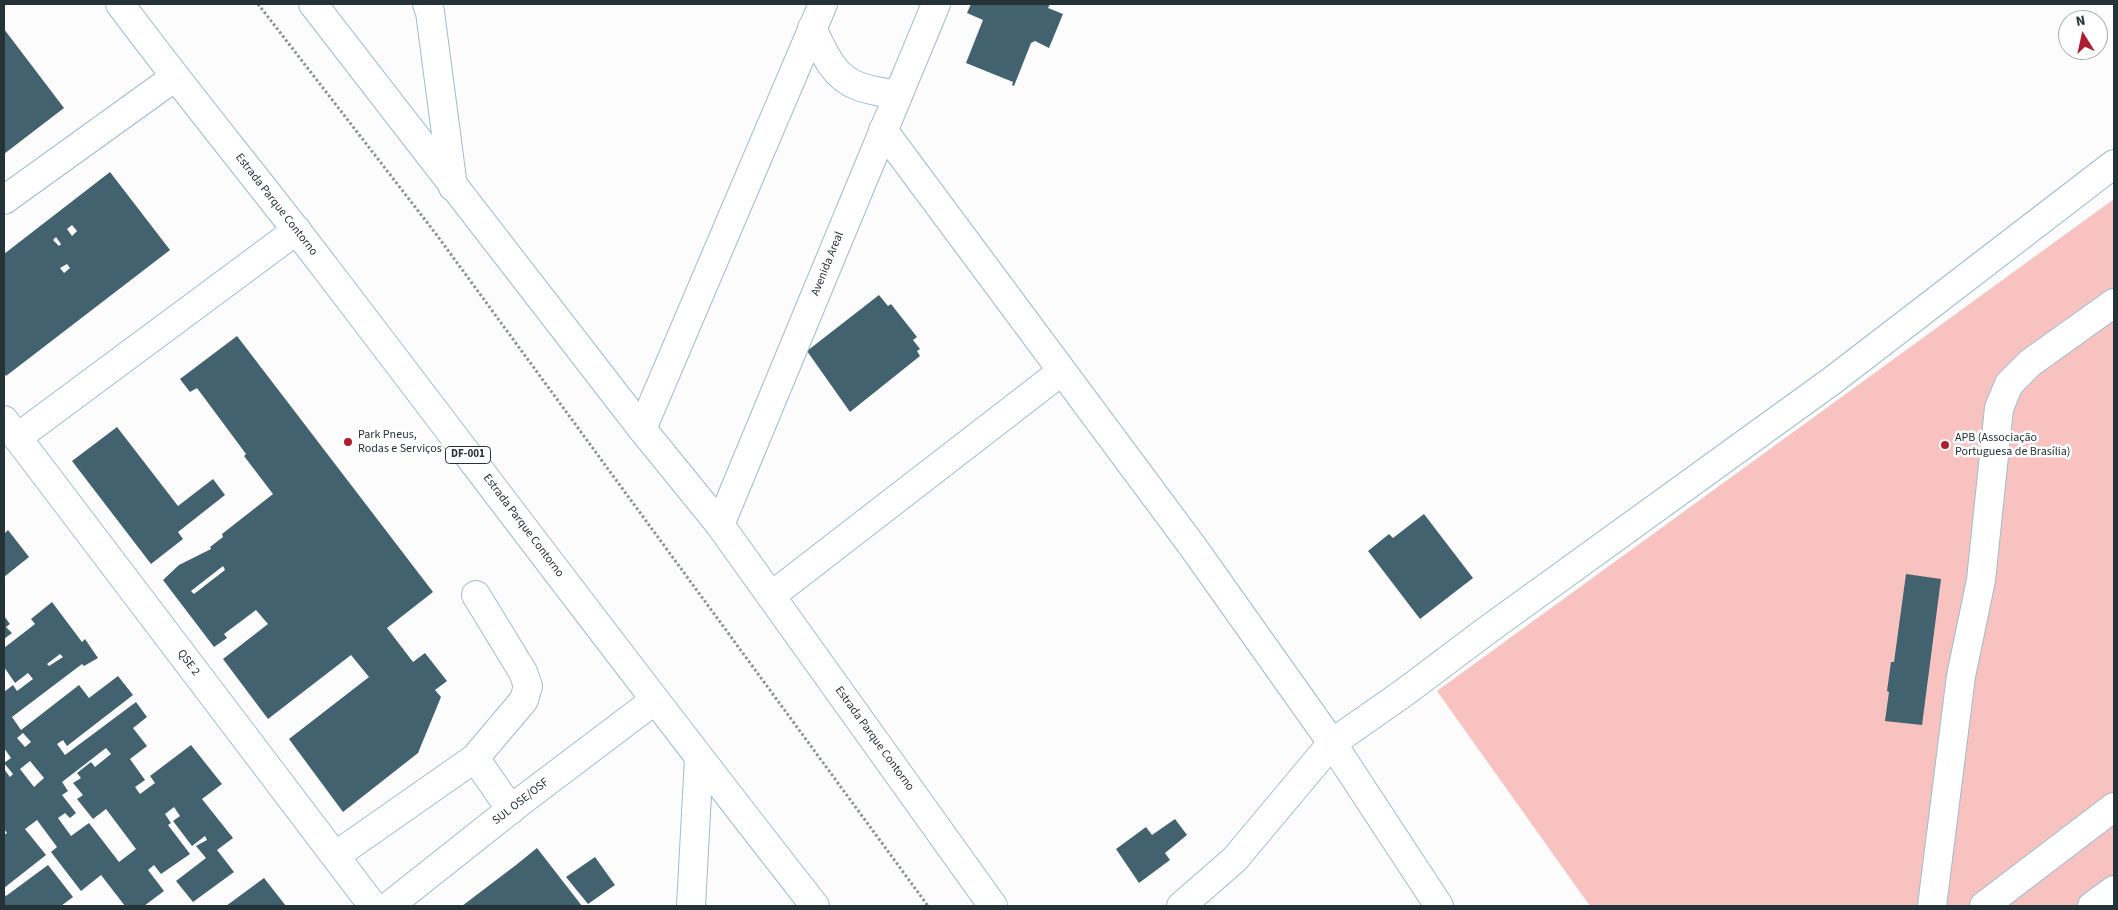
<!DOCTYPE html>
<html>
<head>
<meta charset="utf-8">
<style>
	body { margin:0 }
	#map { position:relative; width:2118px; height:910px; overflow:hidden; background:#fcfcfc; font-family:"Source Sans 3",sans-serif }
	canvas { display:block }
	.frame { position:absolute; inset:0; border:5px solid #253339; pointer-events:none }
	.north { position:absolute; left:2058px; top:10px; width:50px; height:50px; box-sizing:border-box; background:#fff; border:1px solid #a8adb0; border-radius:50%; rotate:350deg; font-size:14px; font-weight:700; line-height:20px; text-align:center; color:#253339 }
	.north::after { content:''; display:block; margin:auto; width:18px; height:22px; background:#af1b2f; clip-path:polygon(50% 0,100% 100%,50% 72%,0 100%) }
</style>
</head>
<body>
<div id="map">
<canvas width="2118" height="910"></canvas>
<div class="frame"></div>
<div class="north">N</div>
</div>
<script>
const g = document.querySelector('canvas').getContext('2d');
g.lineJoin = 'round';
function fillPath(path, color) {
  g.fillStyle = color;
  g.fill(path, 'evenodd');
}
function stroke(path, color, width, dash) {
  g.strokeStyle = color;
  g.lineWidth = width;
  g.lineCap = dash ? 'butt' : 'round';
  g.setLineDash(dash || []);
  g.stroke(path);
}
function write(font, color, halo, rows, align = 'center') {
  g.font = font + ' "Source Sans 3",sans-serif';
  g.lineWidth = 5;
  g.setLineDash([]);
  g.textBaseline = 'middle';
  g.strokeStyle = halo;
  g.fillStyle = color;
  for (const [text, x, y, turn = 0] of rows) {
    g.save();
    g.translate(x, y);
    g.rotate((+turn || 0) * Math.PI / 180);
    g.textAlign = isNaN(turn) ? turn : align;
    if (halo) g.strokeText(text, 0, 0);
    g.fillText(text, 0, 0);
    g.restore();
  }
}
const green = new Path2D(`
	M2114 199V906H1590L1437 691Z`);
const building = new Path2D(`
	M971 4H1050L1048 8 1063 14 1049 48 1035 41 1031 43 1014 86 1012 85 1013 82 966 63 983 20 967 13Z
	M4 29 64 108 4 154Z
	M110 172 170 250 6 376 4 373V254ZM72 225 77 231 72 236 67 229ZM56 237 61 244 59 246 53 240ZM67 264 70 268 64 273 60 268Z
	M879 295 888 306 891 304 917 337 913 340 920 349 917 351 920 356 850 412 807 351Z
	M237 336 433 592 387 628 413 662 425 653 447 681 435 690 441 697 418 753 343 812 289 739 369 677 351 655 268 719 223 659 268 624 256 610 224 634 227 638 214 647 163 580 179 565 211 549 210 547 223 537 222 534 273 494 244 456 246 454 197 388 190 392 180 379ZM223 566 225 570 194 594 191 591Z
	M117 427 178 506 213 479 225 495 178 532 183 539 151 564 72 461Z
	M1424 514 1473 578 1420 619 1368 551 1389 534 1393 538Z
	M8 530 29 557 4 577V534Z
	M1906 574 1941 579 1922 725 1885 721 1889 692 1887 691 1891 662H1894Z
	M52 602 82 642 85 639 98 658 84 666 82 664 12 717 21 730 79 685 89 698 118 676 133 695 67 746 63 740 57 744 65 755 136 702 147 717 133 728 147 746 130 759 145 780 135 787 140 794 155 783 150 776 191 745 222 784 202 799 233 838 217 850 234 872 193 902 176 881 206 858 196 846 207 840 205 836 192 846 173 821 180 816 174 807 165 814 171 823 168 825 190 854 161 874 154 865 148 870 164 891 144 906H125L101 875 81 891 51 852 57 847 37 820 25 829 46 855 4 888V835L7 833 4 829V769L10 777 13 774 4 763 11 758 4 748V692L13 685 17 691 33 679 28 673 15 683 4 667V648L35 624 31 619ZM60 654 63 657 49 666 47 664ZM23 733 31 742 25 747 17 738ZM106 748 111 754 95 767 91 762 77 773 81 778 73 783 83 795 77 799 93 819 106 809 136 849 119 862 89 823 71 836 58 818 65 813 70 818 76 813 62 795 68 791 62 782ZM30 761 44 778 34 787 20 769Z
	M4 616 10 624 6 627 12 633 4 639Z
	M1175 819 1187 835 1165 853 1170 860 1139 883 1116 849 1146 827 1152 835Z
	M537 848 582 906H462L516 865Z
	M595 857 615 885 588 904 566 877Z
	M48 865 73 897 61 906H4V894L6 896Z
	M264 878 286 906H226Z`);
const path = new Path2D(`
	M258 4 436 234 928 906`);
const minor = new Path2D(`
	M427 4 430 12 453 187
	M883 130 1193 547 1332 743 1439 906
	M4 200 175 77
	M4 420 373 906
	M18 437 297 230
	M476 595 523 672 528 686 524 700 475 758 511 810
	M771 596 1062 371
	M335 856 475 758
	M389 906 524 799 655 700
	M691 906 699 758
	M1181 906 1235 859 1332 743 1405 692 1486 631 1833 380 2114 164
	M1932 906 1961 676 1981 580 1999 408 2009 384 2030 363 2114 303
	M1984 906 2114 807
	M2092 906 2114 890`);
const major = new Path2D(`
	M812 28C823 51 833 77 858 86 870 91 884 92 897 95
	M642 429 823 4
	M720 525 936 4`);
const highway = new Path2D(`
	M120 4C187 94 259 181 327 270 490 483 650 696 815 906
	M313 4 642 429 720 525 993 906`);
const markers = [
	[348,442,5,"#af1b2f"],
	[1945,445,5,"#af1b2f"]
];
const shields = [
	[468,455,45]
];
const shieldNames = [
	["DF-001",468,455]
];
const streetNames = [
	["Estrada Parque Contorno",276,205,52],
	["Avenida Areal",828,264,-68],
	["Estrada Parque Contorno",523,526,53],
	["QSE 2",188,663,53],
	["Estrada Parque Contorno",874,739,54],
	["SUL OSE/OSF",521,802,-38]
];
const poiNames = [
	["Park Pneus,",358,435],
	["Rodas e Serviços",358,449],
	["APB (Associação",1955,438],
	["Portuguesa de Brasília)",1955,452]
];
fillPath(green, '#f8c2c0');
fillPath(building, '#43626f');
stroke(minor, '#9cbecc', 30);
stroke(major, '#9cbecc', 30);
stroke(highway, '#9cbecc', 30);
stroke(path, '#8c9397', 3, [2.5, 2.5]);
stroke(minor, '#fff', 28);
stroke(major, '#fff', 28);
stroke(highway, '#fff', 28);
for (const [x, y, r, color] of markers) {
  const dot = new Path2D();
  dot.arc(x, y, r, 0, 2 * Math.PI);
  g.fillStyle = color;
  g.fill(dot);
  stroke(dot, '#fff', 2);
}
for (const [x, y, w] of shields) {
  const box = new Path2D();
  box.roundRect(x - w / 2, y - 8.5, w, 17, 4);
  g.fillStyle = '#fff';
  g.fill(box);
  stroke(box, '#253339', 1);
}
write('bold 11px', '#253339', null, shieldNames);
write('12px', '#253339', '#fff', streetNames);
write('12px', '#253339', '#fff', poiNames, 'left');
</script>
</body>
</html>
